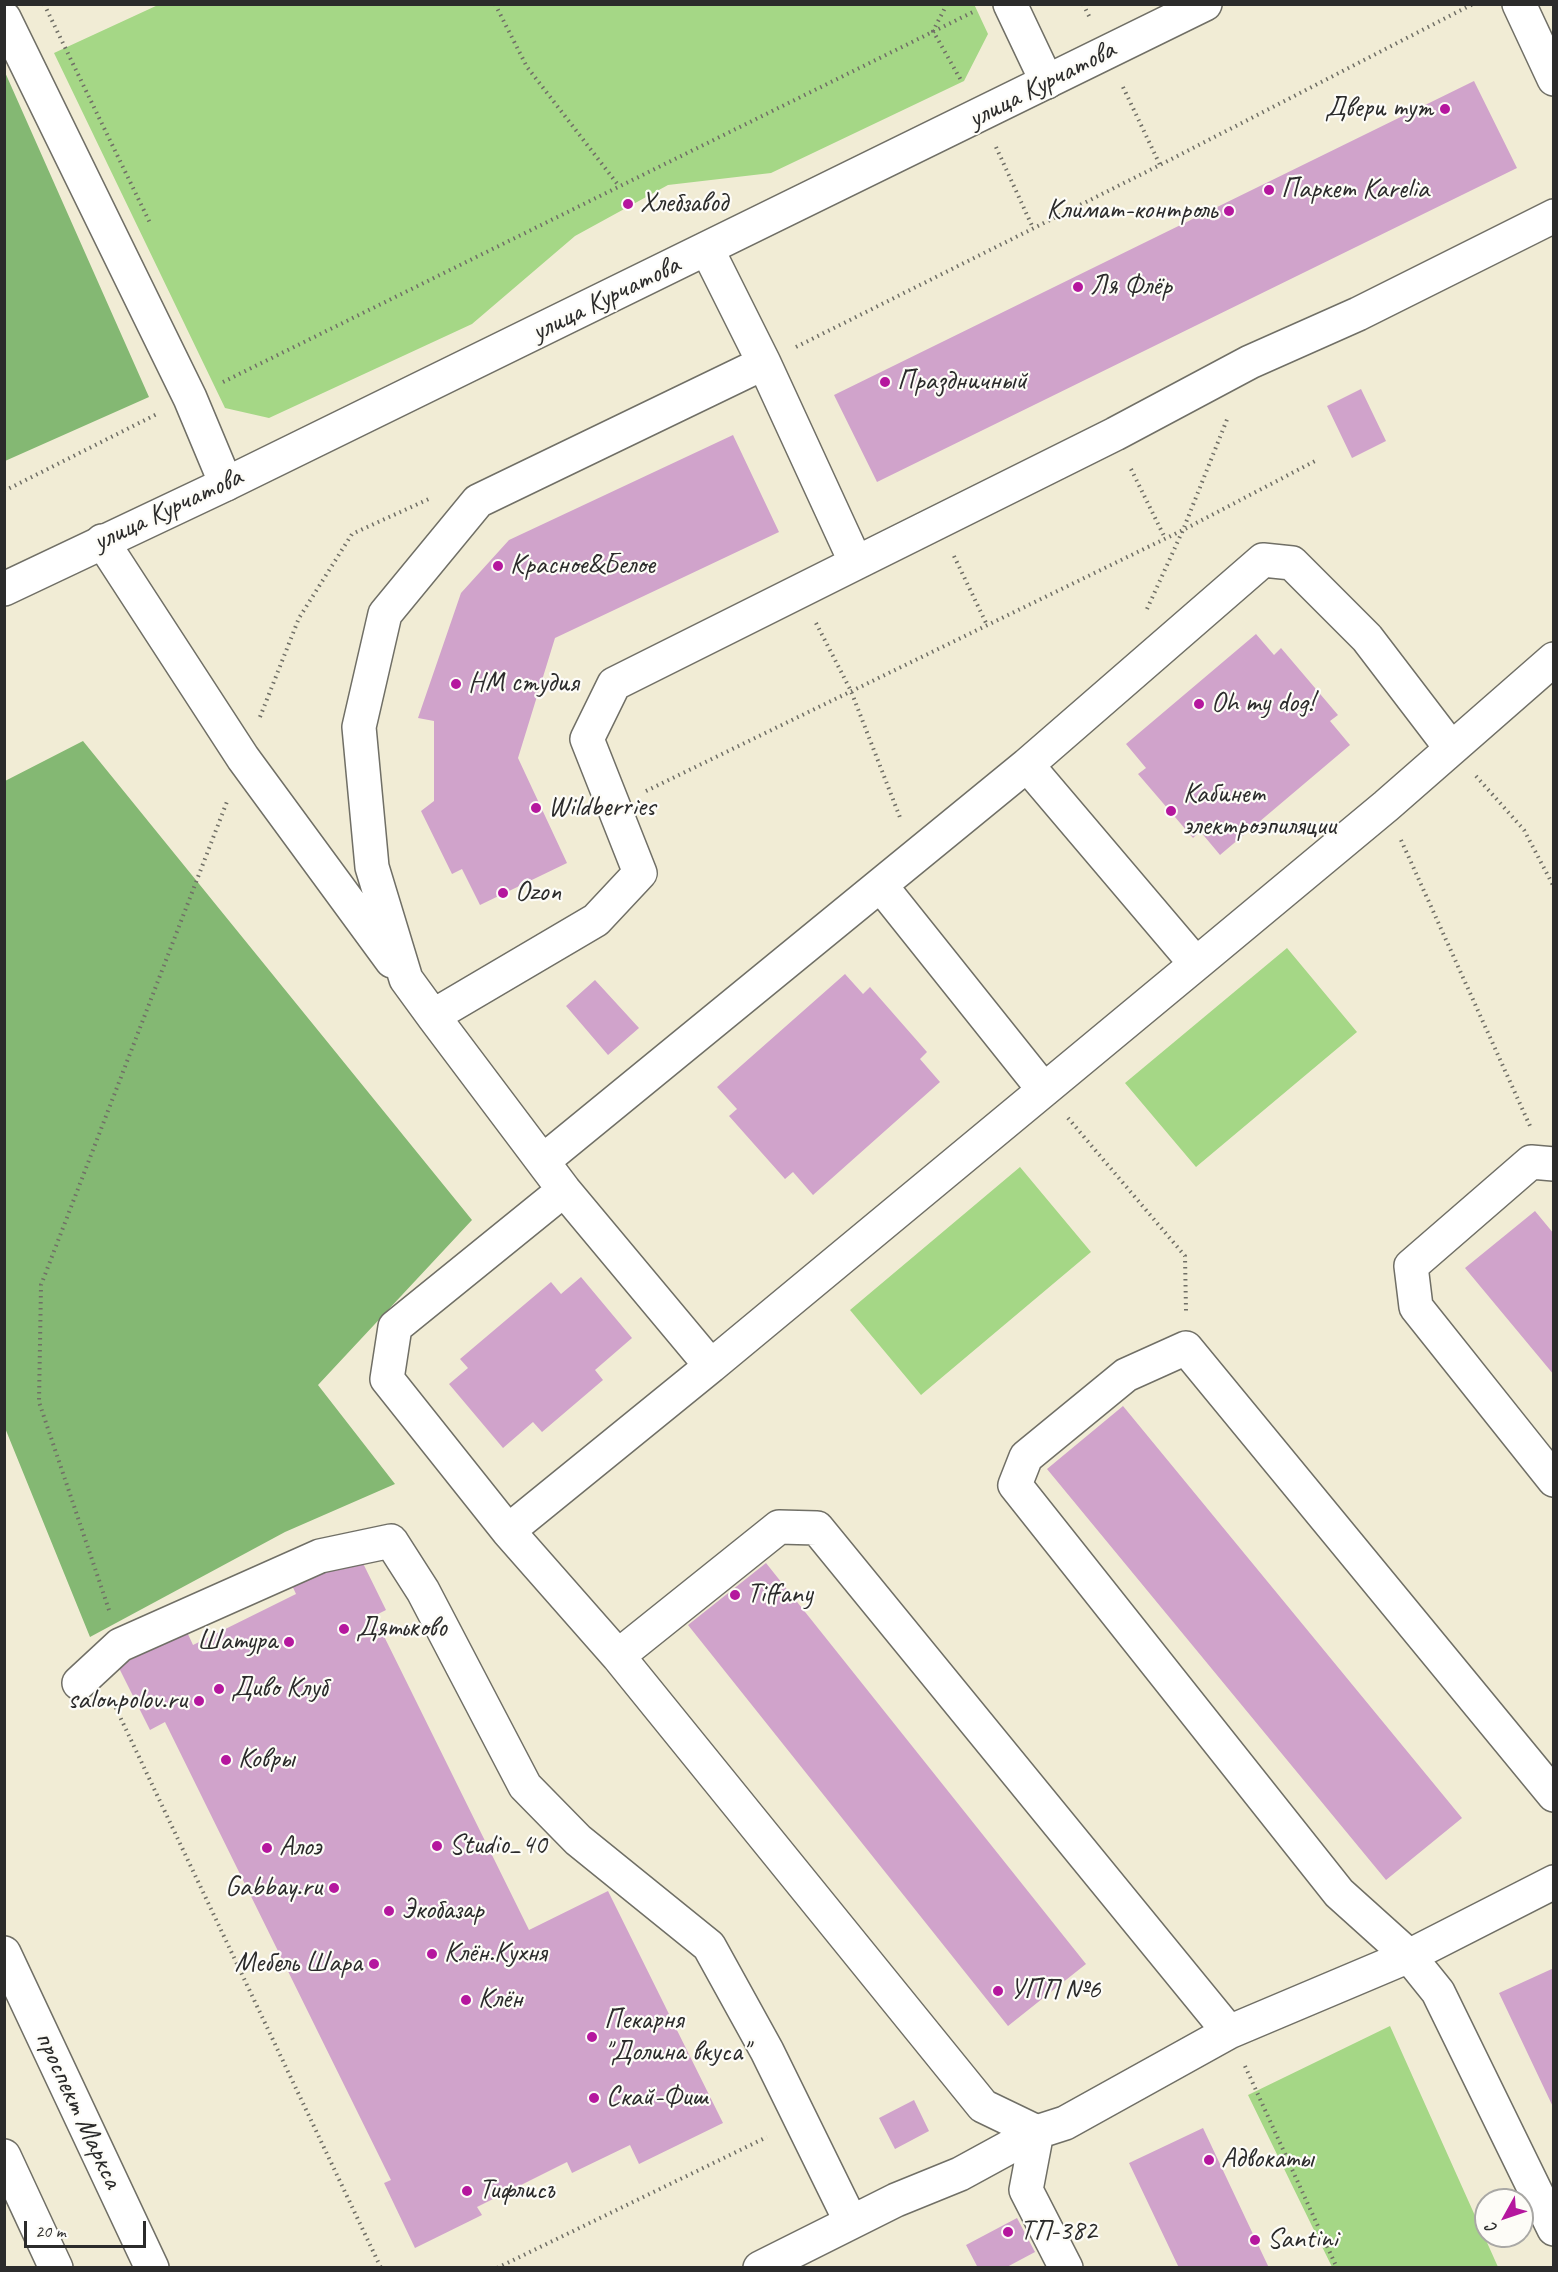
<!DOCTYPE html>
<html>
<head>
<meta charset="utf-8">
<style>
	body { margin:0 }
	#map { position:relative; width:1558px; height:2272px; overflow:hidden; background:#f1ecd5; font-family:Caveat,sans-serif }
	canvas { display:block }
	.frame { position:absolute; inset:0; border:6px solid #2b2b2b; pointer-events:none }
	.north { position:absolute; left:1474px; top:2188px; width:60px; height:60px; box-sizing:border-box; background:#fdfcf7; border:2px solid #a9a8a5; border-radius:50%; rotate:230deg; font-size:16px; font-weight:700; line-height:24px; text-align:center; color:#2b2b2b }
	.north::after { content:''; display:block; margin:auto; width:21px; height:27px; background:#b5179e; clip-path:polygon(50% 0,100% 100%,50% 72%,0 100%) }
	.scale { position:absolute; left:24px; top:2221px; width:122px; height:27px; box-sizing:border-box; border:3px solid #2b2b2b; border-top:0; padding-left:8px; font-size:18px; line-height:21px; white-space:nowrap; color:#2b2b2b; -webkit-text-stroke:4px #fdfcf7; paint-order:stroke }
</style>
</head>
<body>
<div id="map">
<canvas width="1558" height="2272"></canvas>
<div class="frame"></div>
<div class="north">С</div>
<div class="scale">20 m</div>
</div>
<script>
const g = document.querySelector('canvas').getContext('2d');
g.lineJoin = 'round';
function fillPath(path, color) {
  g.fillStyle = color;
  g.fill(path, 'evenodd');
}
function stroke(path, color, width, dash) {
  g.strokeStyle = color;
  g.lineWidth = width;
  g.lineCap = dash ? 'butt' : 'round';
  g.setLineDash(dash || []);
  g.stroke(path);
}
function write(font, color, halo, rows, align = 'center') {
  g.font = font + ' Caveat,sans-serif';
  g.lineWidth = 4.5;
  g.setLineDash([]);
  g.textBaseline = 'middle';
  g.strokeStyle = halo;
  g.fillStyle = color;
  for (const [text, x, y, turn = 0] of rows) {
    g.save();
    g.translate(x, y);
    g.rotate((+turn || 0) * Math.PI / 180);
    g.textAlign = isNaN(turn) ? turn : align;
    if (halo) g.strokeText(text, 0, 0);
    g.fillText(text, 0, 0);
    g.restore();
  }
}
const green = new Path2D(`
	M158 5 974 4 988 34 964 81 771 173 668 185 575 236 472 324 269 418 225 408 54 53Z
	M1287 948 1357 1032 1196 1167 1125 1083Z
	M1020 1167 1091 1252 921 1395 850 1310Z
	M1390 2026 1498 2267H1332L1248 2095Z`);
const forest = new Path2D(`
	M4 70 149 397 5 461H4Z
	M83 741 472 1220 318 1385 395 1484 285 1532 90 1637 5 1428V781Z`);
const building = new Path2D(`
	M1474 81 1517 168 877 482 834 395Z
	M1361 389 1386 441 1352 458 1327 406Z
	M733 435 779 532 555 638 518 758 567 863 480 905 462 869 452 874 421 811 434 801V721L418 718 461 593 509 540Z
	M1256 634 1274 655 1281 648 1338 715 1330 721 1350 745 1220 855 1200 831 1193 838 1138 774 1146 768 1126 744Z
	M845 974 863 994 870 987 927 1052 920 1059 940 1082 813 1195 793 1172 785 1179 729 1116 737 1109 717 1087Z
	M595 980 639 1028 608 1055 566 1006Z
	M1535 1211 1554 1234V1375L1465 1268Z
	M581 1277 632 1338 595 1370 603 1380 542 1432 533 1422 503 1448 449 1384 468 1368 460 1359 551 1282 561 1294Z
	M1123 1406 1462 1818 1386 1880 1047 1469Z
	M356 1549 386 1610 374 1616 529 1930 608 1891 723 2123 639 2164 630 2145 572 2173 567 2162 477 2207 482 2215 415 2248 384 2183 391 2180 165 1722 150 1730 118 1666 187 1632 193 1645 296 1594 290 1581Z
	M766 1563 1086 1964 1008 2026 688 1625Z
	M1554 1968V2109L1499 1993Z
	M914 2100 929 2131 895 2149 879 2118Z
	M1203 2128 1269 2268H1179L1129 2163Z
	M1017 2218 1035 2252 1005 2268H978L966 2245Z`);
const path = new Path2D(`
	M44 4 151 225
	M495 4 527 67 619 186
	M947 4 933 31 962 82
	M1083 4 1090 18
	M1123 87 1160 165
	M996 147 1033 228
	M796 347 1160 165 1473 4
	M223 382 975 11
	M1131 469 1165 538
	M4 491 157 414
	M954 556 987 625
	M1147 609 1183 530 1228 417
	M816 623 851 691 901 820
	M260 717 299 618 352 534 431 498
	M1476 776 1524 830 1554 887
	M646 791 1183 530 1315 461
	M1401 840 1530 1126
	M1068 1118 1185 1256 1186 1311
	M109 1610 39 1402 41 1285 228 799
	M113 1702 381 2268
	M1245 2066 1337 2268
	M497 2268 767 2137`);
const minor = new Path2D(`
	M1010 4 1047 82
	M1519 4 1554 79
	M4 18 190 398 226 484
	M707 249 764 363 856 563 1115 434 1250 362 1358 314 1554 216
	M764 363 478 501 385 614 359 727 372 867 406 979 433 1016 596 920 640 873 587 739 614 684 856 563
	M102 541 243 758 392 961
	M1451 748 1367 638 1292 563 1263 560 1027 765 1196 964 1386 806 1554 659
	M881 886 1044 1090
	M433 1016 564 1190 711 1366 508 1531 387 1379 395 1327 564 1190
	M543 1161 1027 765
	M1554 1164 1531 1162 1411 1266 1416 1307 1554 1480
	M711 1366 1196 964
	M508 1531 618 1656
	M79 1683 120 1645 320 1556 391 1541 423 1591 525 1786 578 1840 709 1946 767 2051 851 2222
	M1554 1795 1186 1348 1126 1375 1026 1457 1015 1485 1339 1893 1409 1956 1438 1992 1554 2229
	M760 2268 896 2200 960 2174 1037 2132 1065 2123 1229 2032 1409 1956 1554 1882
	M1066 2268 1026 2190 1037 2132 983 2106 618 1656 779 1527 817 1528 1229 2032`);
const major = new Path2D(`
	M4 589 226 484 1205 4
	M4 1953 152 2268
	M4 2156 56 2268`);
const markers = [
	[1445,109,6,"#b5179e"],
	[1269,190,6,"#b5179e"],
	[628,204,6,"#b5179e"],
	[1229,211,6,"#b5179e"],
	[1078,287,6,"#b5179e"],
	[885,382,6,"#b5179e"],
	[498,566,6,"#b5179e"],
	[456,684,6,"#b5179e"],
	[1199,704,6,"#b5179e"],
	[536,808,6,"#b5179e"],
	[1171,811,6,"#b5179e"],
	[503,893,6,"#b5179e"],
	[735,1595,6,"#b5179e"],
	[344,1629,6,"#b5179e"],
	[289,1642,6,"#b5179e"],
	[219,1689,6,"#b5179e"],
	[199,1701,6,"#b5179e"],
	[226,1760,6,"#b5179e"],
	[437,1846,6,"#b5179e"],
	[267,1848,6,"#b5179e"],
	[334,1888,6,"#b5179e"],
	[389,1911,6,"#b5179e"],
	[432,1954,6,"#b5179e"],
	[374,1964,6,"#b5179e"],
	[998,1991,6,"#b5179e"],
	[466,2000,6,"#b5179e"],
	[592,2037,6,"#b5179e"],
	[594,2098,6,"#b5179e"],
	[1209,2160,6,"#b5179e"],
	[467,2191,6,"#b5179e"],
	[1008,2232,6,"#b5179e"],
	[1255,2240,6,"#b5179e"]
];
const streetNames = [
	["улица Курчатова",1042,85,-27],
	["улица Курчатова",606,299,-26],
	["улица Курчатова",168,510,-25],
	["проспект Маркса",78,2110,65]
];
const poiNames = [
	["Двери тут",1433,109,"right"],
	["Паркет Karelia",1281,190],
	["Хлебзавод",640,204],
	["Климат-контроль",1217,211,"right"],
	["Ля Флёр",1090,287],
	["Праздничный",897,382],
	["Красное&Белое",510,566],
	["HM студия",468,684],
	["Oh my dog!",1211,704],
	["Кабинет",1183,795],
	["электроэпиляции",1183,827],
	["Wildberries",548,808],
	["Ozon",515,893],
	["Tiffany",747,1595],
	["Дятьково",356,1629],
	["Шатура",277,1642,"right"],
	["Диво Клуб",231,1689],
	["salonpolov.ru",187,1701,"right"],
	["Ковры",238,1760],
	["Studio_40",449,1846],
	["Алоэ",279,1848],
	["Gabbay.ru",322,1888,"right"],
	["Экобазар",401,1911],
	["Клён.Кухня",444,1954],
	["Мебель Шара",362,1964,"right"],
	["УПП №6",1010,1991],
	["Клён",478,2000],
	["Пекарня",604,2021],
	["\"Долина вкуса\"",604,2053],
	["Скай-Фиш",606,2098],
	["Адвокаты",1221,2160],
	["Тифлисъ",479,2191],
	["ТП-382",1020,2232],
	["Santini",1267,2240]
];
fillPath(green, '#a5d786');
fillPath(forest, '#84b873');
fillPath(building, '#d0a3cb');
stroke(minor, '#706f66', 36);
stroke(major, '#706f66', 36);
stroke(path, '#706f66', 4, [1.5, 4.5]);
stroke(minor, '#fff', 33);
stroke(major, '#fff', 33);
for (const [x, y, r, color] of markers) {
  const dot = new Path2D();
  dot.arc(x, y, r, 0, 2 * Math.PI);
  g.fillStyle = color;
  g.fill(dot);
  stroke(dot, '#fdfcf7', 2);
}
write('28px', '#2b2b2b', '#fdfcf7', streetNames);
write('28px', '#2b2b2b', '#fdfcf7', poiNames, 'left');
</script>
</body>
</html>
